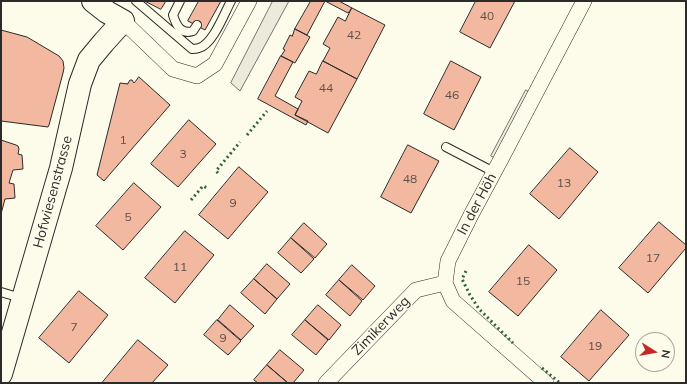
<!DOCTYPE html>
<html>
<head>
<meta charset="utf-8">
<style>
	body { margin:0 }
	#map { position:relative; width:687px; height:384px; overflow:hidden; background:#fdfbea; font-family:Mulish,sans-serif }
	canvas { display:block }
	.frame { position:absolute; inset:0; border:2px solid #2b2b2b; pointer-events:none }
	.north { position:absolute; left:635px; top:332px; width:40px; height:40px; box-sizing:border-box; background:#fdfbea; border:1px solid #a9a89e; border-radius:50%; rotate:101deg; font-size:11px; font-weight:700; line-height:16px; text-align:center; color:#2b2b2b }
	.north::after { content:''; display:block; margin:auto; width:14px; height:18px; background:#c62828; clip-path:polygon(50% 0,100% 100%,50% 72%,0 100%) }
</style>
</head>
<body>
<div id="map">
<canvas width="687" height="384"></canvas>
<div class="frame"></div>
<div class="north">N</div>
</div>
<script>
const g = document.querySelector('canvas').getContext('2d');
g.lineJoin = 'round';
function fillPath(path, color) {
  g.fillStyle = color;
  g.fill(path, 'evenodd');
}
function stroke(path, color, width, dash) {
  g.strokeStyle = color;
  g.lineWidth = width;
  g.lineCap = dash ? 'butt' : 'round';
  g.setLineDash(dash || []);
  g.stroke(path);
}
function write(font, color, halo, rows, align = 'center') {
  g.font = font + ' Mulish,sans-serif';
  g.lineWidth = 3;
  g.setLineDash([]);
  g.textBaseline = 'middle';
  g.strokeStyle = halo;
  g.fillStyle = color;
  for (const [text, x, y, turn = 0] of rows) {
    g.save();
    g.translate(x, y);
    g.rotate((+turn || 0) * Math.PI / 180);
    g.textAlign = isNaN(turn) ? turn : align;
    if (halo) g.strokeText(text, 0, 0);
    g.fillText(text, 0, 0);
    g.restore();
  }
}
const parking = new Path2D(`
	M273 1H289L240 91 231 83Z
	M526 90 534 95 500 161 491 156Z`);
const building = new Path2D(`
	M145 1H166L161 9Z
	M199 1H221L205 30 188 21Z
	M311 1H339L352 8 348 13 325 1 307 35 295 29Z
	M476 1H515L490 48 460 32Z
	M352 8 385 25 357 79 323 61 330 48 323 44 338 17 345 21Z
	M295 29 310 37 295 63 281 56 285 50 283 49 290 35 292 36Z
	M1 30 27 37 59 56 63 61 64 68 63 73 49 125 48 127 1 121Z
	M281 56 293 62 275 96 298 109 295 115 308 121 306 125 258 99Z
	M323 61 357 79 328 133 295 115 302 101 295 97 309 71 316 74Z
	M451 61 481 77 454 130 424 114Z
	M139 77 170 105 104 181 97 175 120 83 128 84V83L130 80H132L134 83 135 82Z
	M189 120 216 144 178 187 151 164Z
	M1 140 16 145 18 146 19 149 18 154 22 155 23 169 13 170 9 183 14 184 15 198 5 199 1 214Z
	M408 145 439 161 411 213 381 197Z
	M570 148 598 172 559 219 530 194Z
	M239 167 268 192 228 239 199 215Z
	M134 183 161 207 123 250 96 226Z
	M659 222 686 245V248L648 293 619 268Z
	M304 223 327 244 315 258 291 238Z
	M185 231 214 255 175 303 145 278Z
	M291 238 314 259 301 273 278 253Z
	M529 245 557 270 518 316 489 292Z
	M267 264 290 284 277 299 254 279Z
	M352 265 375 286 363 300 339 280Z
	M254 279 277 299 265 314 241 293Z
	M339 280 362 301 350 316 326 295Z
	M79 291 108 315 69 363 39 338Z
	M230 305 254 326 241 340 218 320Z
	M318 305 341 325 329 340 305 320Z
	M601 310 629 335 589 381 561 357Z
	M217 320 241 341 228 355 204 335Z
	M305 320 328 340 316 355 292 335Z
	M138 340 168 365 152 383H102Z
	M280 350 304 370 293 383H288L267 365Z
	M267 365 288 383H258L254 380Z`);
const lane = new Path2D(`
	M136 1 192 49C194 49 196 49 199 48 213 44 224 14 231 1
	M180 1 173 15C176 25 181 35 193 31L197 25
	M446 147 494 172
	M1 292 21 298`);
const street = new Path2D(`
	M123 21 173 69 197 76 215 64 249 1
	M326 383 416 290 445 283
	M546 383 453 301 445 283 448 261 471 215 500 161 584 1`);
const secondary = new Path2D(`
	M93 1 107 12 123 21
	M1 374 61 168 80 84 89 60 104 42 123 21`);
const hedge = new Path2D(`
	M247 135 267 111
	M218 173 216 171 240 142
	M191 200 203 186 207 188
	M466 271 462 279 470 295 479 309 513 343
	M542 368 560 383`);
const numberNames = [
	["40",487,16],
	["42",354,35],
	["44",326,88],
	["46",452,95],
	["1",123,140],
	["3",183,154],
	["48",410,179],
	["13",564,183],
	["9",233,203],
	["5",128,217],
	["17",653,258],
	["11",180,267],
	["15",523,281],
	["7",74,327],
	["9",223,338],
	["19",595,346]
];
const streetNames = [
	["Hofwiesenstrasse",53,192,-75],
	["In der Höh",477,204,-62],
	["Zimikerweg",381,326,-46]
];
fillPath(parking, '#eceadb');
stroke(parking, '#74746e', 1);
fillPath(building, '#f2b8a0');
stroke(building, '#2b2b2b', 1);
stroke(lane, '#2b2b2b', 10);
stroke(street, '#2b2b2b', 16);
stroke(secondary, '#2b2b2b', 24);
stroke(lane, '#fdfbea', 8);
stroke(street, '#fdfbea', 15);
stroke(secondary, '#fdfbea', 22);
stroke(hedge, '#34623c', 3, [2, 3]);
write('12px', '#5d4e48', null, numberNames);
write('14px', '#2b2b2b', '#fdfbea', streetNames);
</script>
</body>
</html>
